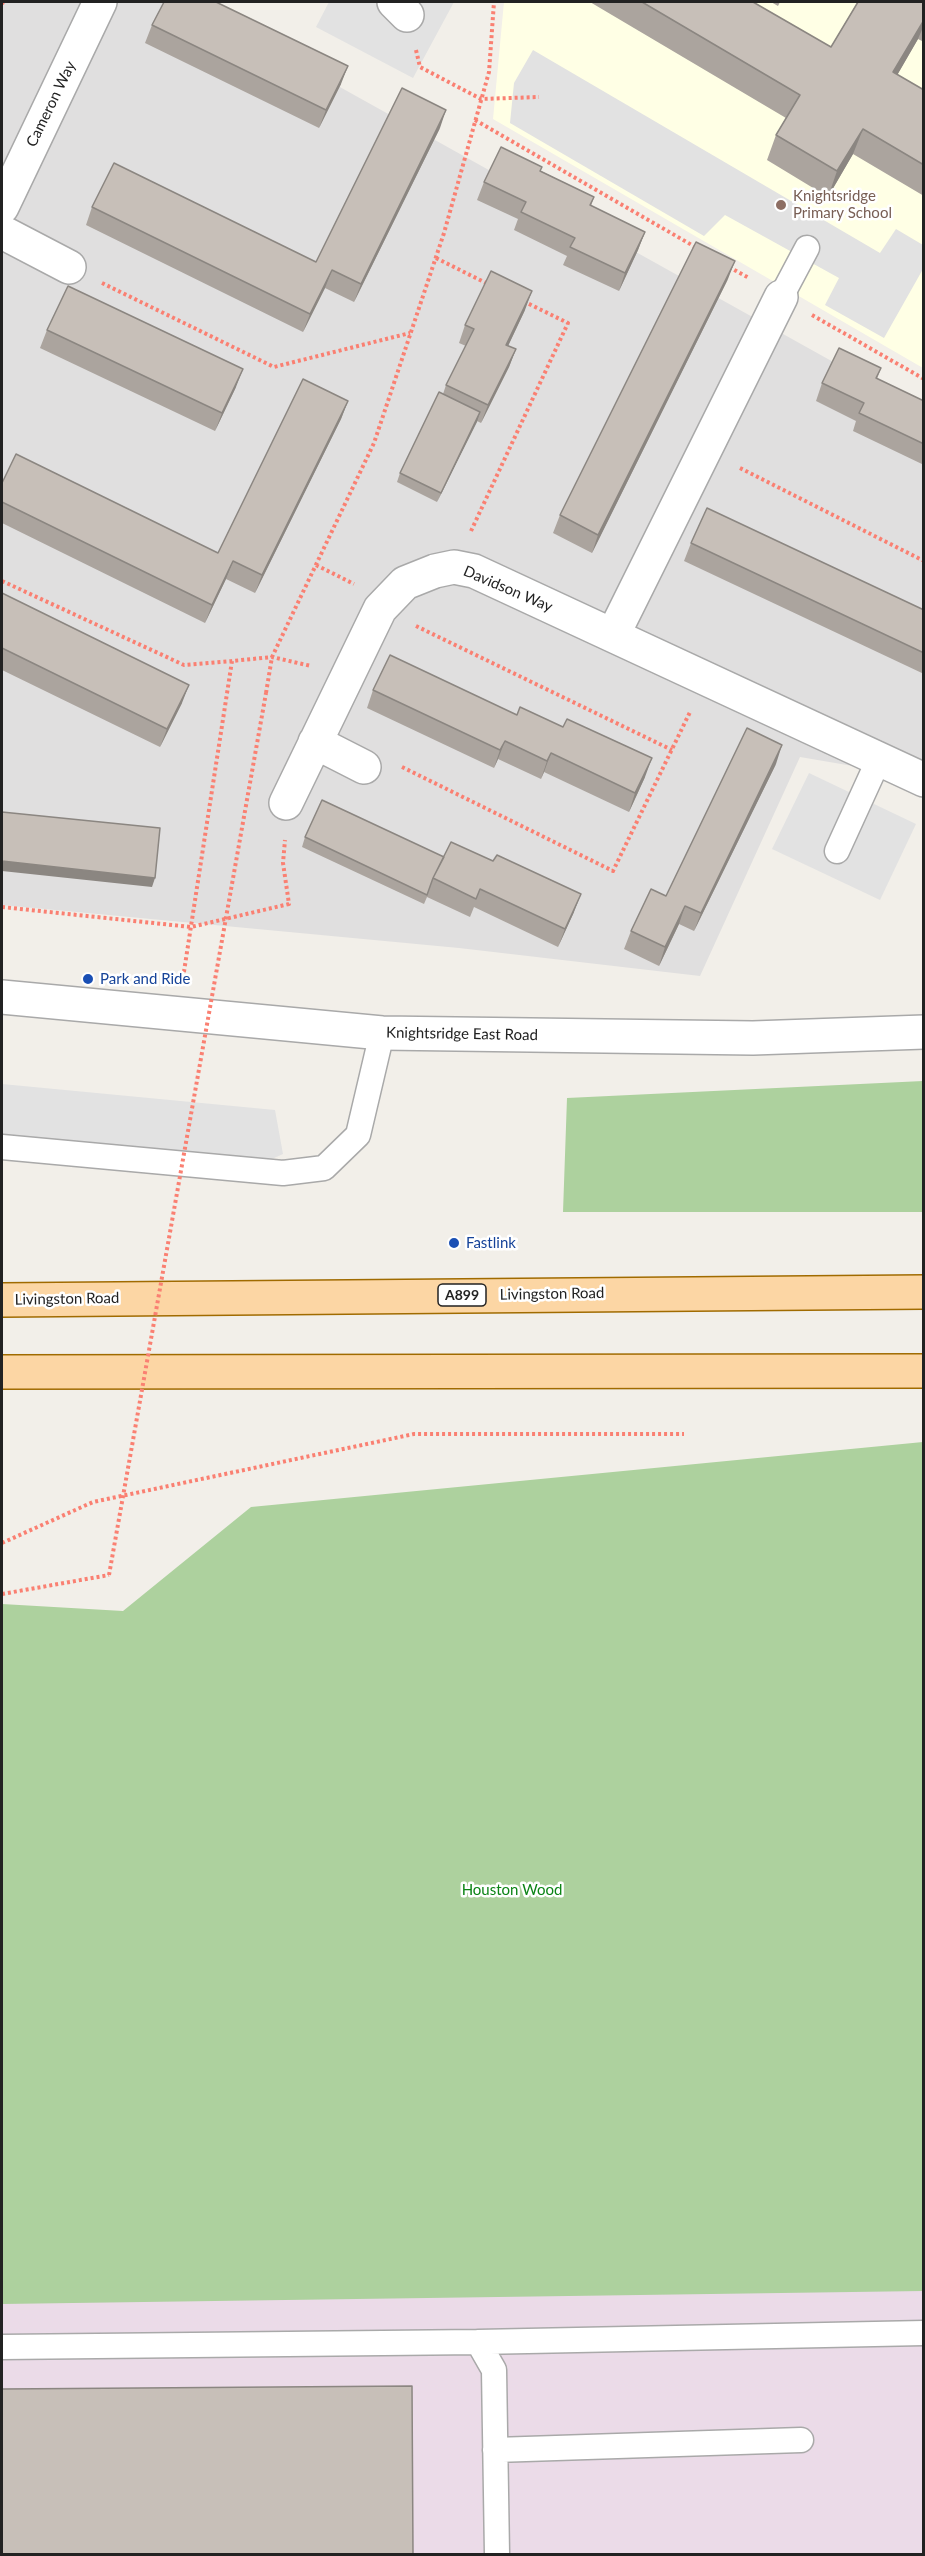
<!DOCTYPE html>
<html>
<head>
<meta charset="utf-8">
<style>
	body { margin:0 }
	#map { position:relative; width:925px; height:2556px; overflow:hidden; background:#f2efe9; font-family:Lato,sans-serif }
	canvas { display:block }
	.frame { position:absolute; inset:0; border:3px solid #222; pointer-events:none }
</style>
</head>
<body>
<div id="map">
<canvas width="925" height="2556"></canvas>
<div class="frame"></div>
</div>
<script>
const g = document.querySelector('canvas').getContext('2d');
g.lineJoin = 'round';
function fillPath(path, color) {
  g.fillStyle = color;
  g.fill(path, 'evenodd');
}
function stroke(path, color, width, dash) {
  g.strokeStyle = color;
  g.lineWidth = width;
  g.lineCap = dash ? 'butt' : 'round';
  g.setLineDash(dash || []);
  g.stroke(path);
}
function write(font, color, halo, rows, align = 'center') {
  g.font = font + ' Lato,sans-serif';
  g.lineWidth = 5;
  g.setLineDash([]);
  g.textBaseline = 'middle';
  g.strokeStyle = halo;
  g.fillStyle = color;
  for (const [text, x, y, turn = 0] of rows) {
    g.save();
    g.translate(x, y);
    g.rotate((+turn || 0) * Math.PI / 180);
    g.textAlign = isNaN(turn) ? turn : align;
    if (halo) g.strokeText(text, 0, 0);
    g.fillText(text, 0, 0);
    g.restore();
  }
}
const residential = new Path2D(`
	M2 2H197L225 23 923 412V778L800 757 700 976 459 948 2 905Z`);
const industrial = new Path2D(`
	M2 1929 923 1962V2554H2Z`);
const education = new Path2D(`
	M504 2H923V368L493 119Z`);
const forest = new Path2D(`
	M923 1081V1212H563L567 1098Z
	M923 1442V2291L2 2304V1604L123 1611 251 1507Z`);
const parking = new Path2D(`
	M329 2H454L413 78 316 27Z
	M533 50 880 253 896 229 923 245V269L884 338 825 305 839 278 725 215 704 236 510 123 514 83Z
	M809 773 916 824 880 900 772 849Z
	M2 1084 275 1110 283 1154 225 1180 2 1160Z`);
const path = new Path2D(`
	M2 4 3 2
	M416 50 420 67 481 99 539 97
	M475 120 697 248
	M436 258 488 284
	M729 267 749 278
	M102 283 274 367 410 333
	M812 315 924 379
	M740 468 924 561
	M471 531 568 323 525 302
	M316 565 354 584
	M2 581 184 665 232 661
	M416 626 672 750
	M266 693 272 657 374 443 444 233 489 72 494 2
	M402 767 613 871 690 712
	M2 907 191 927 289 904 283 863 285 840
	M183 978 232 661 272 657 311 666
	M2 1543 93 1502 414 1434H684
	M2 1594 109 1575`);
const service = new Path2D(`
	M781 297 807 248
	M837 851 879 759
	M2 1147 283 1173 324 1168 358 1135 382 1033
	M478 2342 924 2333
	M2 2347 478 2342 494 2370 497 2554
	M495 2450 801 2440`);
const minor = new Path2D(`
	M394 2 407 15
	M2 207 100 2
	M2 232 69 267
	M613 635 781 297
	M315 742 364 767
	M286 803 380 609 405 583 435 571 454 567 474 571 924 780`);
const tertiary = new Path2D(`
	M2 997 382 1033 753 1038 924 1032`);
const primary = new Path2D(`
	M2 1300 924 1292
	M2 1372 924 1371`);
const pathBridge = new Path2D(`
	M109 1575 266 693`);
const wall = new Path2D(`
	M590 2H753L831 47 857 3 855 2H924V42L918 39 897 75 924 90V196L853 154 828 197 767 160 776 135 786 118Z
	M771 2H780L778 6Z
	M152 25 341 84 319 128 145 43Z
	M440 128 354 302 325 288 303 332 86 225 92 207 316 262Z
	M541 171 594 197 591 206 645 232 638 250 619 291 563 265 567 256 514 230 518 219 477 200 484 182Z
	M728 279 592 553 553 533 560 515Z
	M525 310 508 346 516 349 509 367 481 423 477 421 437 502 397 482 400 473 443 394 446 385 466 346 459 343 465 325Z
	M47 330 236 387 215 431 40 348Z
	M881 368 877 379 924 401V465L853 431 856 421 816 401 822 383Z
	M348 401 341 419 255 593 226 579 205 623 2 523V483L218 553Z
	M691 543 924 610V674L684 561Z
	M2 593 182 703 160 747 2 670Z
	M373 690 645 777 629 812 544 772 541 779 498 759 494 768 367 708Z
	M776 764 694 931 679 924 659 966 624 949 631 931 666 896Z
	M305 837 444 857 574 912 558 947 474 907 470 917 427 897 424 904 302 847Z`);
const shadedWall = new Path2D(`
	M924 20V25L918 39 884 98 893 72Z
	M348 66 341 84 319 128 326 110Z
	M446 110 440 128 354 302 361 284Z
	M863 129 853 154 828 197 837 171Z
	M645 232 638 250 619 291 625 273Z
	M735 261 728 279 592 553 598 535Z
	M332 270 325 288 303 332 310 314Z
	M532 291 525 310 500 363 506 345Z
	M516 349 509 367 481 423 488 405Z
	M243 369 236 387 215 431 222 413Z
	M348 401 341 419 255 593 262 575Z
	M480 412 477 422 437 502 441 493Z
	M233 561 226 579 205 623 212 605Z
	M189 685 182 703 160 747 167 729Z
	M505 741 498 759 494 768 500 750Z
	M782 745 776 764 694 931 701 913Z
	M551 753 544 772 541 779 547 761Z
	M652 758 645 777 629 812 635 793Z
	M2 861 155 878 152 887 2 871Z
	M581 894 574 912 558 947 565 929Z
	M685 906 679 924 659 966 665 947Z`);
const building = new Path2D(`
	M164 2H216L348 66 326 110 152 25Z
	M642 2H753L831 47 858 2H924V20L893 72 924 90V165L863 129 837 171 776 135 800 95Z
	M402 88 446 110 361 284 332 270 310 314 92 207 114 163 316 262Z
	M501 147 542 167 540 171 594 197 590 205 645 232 625 273 570 247 575 238 521 212 526 202 484 182Z
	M696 242 735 261 598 535 560 515Z
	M491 271 532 291 506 345 516 349 488 405 446 385 474 329 465 325Z
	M68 286 243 369 222 413 47 330Z
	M839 348 881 368 876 378 924 401V444L859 413 864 403 822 383Z
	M303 379 348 401 262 575 233 561 212 605 2 502V483L16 454 218 553Z
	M439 392 480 412 441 493 400 473Z
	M707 508 924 610V653L691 543Z
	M2 593 189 685 167 729 2 648Z
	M390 655 517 715 520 707 563 727 567 719 652 758 635 793 551 753 547 761 505 741 500 750 373 690Z
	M747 728 782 745 701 913 685 906 665 947 631 931 651 889 666 896Z
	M322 800 444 857 433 878 427 895 305 837Z
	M2 812 160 828 155 878 2 861Z
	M451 842 493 861 497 855 581 894 565 929 480 889 476 899 433 878Z
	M412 2386 413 2554H2V2389Z`);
const markers = [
	[781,205,6,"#8d6e63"],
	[88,979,6,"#1a4fb4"],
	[454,1243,6,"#1a4fb4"]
];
const shields = [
	[462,1295,48]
];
const shieldNames = [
	["A899",462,1295]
];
const streetNames = [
	["Cameron Way",51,104,-64],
	["Davidson Way",508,589,23],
	["Knightsridge East Road",462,1034,1],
	["Livingston Road",552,1294,-1],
	["Livingston Road",67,1299,-1]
];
const educationNames = [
	["Knightsridge",793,196],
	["Primary School",793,213]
];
const transitNames = [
	["Park and Ride",100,979],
	["Fastlink",466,1243]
];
const parkNames = [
	["Houston Wood",512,1890]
];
fillPath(residential, '#e0dfdf');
fillPath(industrial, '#ebdbe8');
fillPath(education, '#ffffe5');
fillPath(forest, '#add19e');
fillPath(parking, '#e2e2e2');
stroke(service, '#a9a9a9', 27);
stroke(minor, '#a9a9a9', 36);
stroke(tertiary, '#a9a9a9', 36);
stroke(primary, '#a06b00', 36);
stroke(path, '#fa8072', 4, [3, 3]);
stroke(service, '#fff', 24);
stroke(minor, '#fff', 33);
stroke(tertiary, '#fff', 33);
stroke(primary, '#fcd6a4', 33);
stroke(pathBridge, '#fa8072', 4, [3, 3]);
fillPath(wall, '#aba49e');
fillPath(shadedWall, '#8b8681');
fillPath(building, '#c7bfb8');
stroke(building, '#8b8681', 1.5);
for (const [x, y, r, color] of markers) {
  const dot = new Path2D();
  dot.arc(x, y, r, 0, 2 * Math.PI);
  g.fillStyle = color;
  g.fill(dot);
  stroke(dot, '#fff', 2);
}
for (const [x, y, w] of shields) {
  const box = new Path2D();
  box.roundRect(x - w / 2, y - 11, w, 22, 4.5);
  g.fillStyle = '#fff';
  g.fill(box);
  stroke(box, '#222', 1.5);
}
write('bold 14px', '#222', null, shieldNames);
write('15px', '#222', '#fff', streetNames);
write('15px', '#785e54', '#fff', educationNames, 'left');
write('15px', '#164399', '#fff', transitNames, 'left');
write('15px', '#0c8416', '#fff', parkNames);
</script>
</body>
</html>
